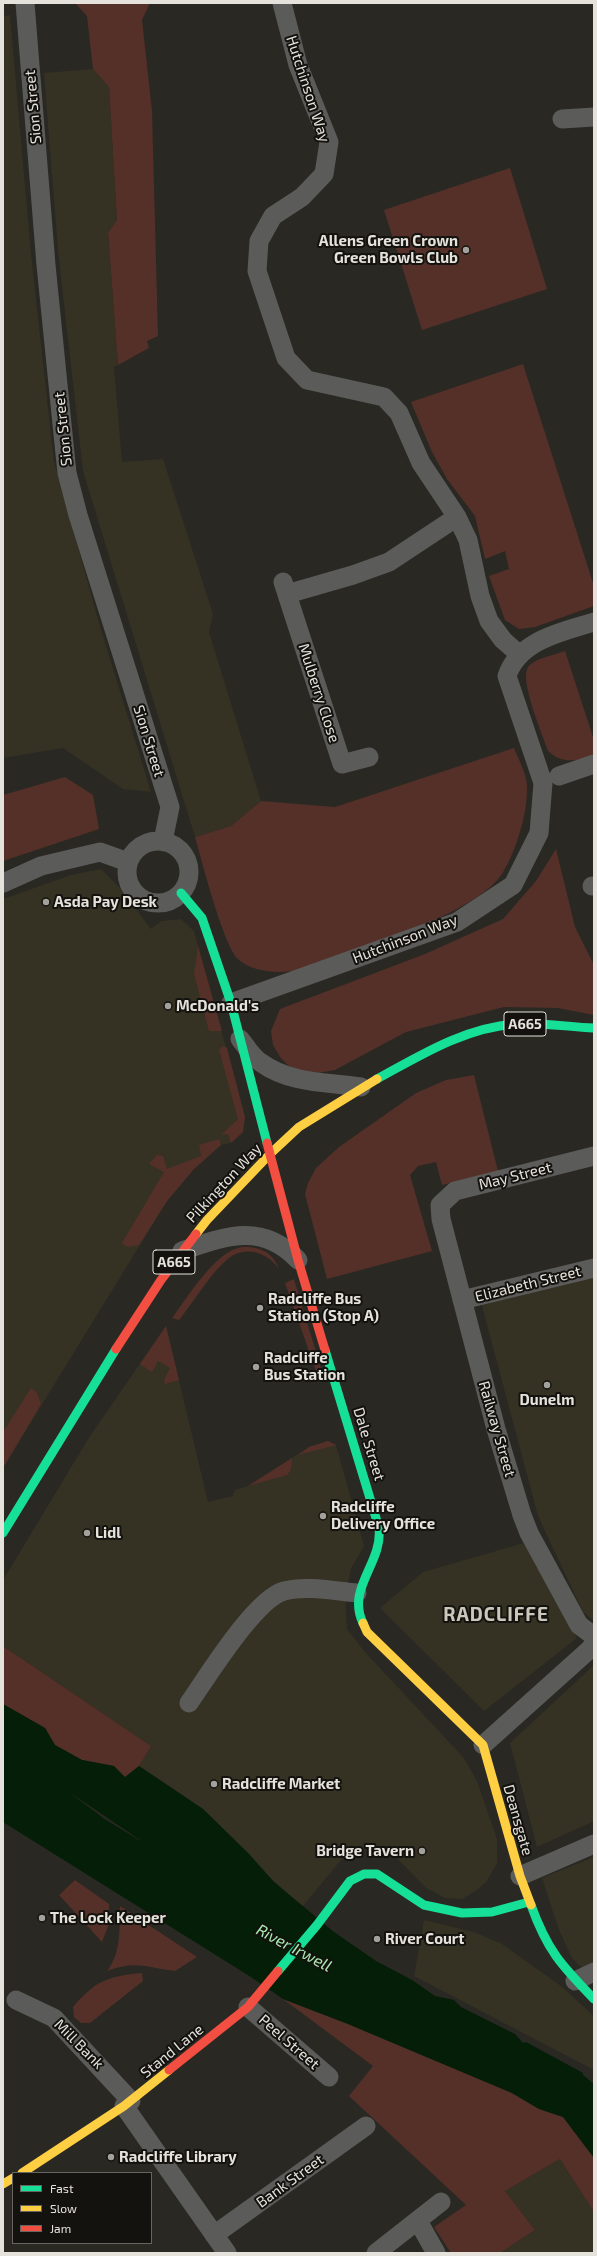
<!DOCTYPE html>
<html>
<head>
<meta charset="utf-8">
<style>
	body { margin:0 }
	#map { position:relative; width:597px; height:2256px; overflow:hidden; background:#292823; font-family:"Exo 2",sans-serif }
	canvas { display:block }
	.frame { position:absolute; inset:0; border:4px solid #e5e2dc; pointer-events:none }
	.legend { position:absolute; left:12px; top:2172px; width:140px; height:72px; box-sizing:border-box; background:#13120e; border:1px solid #676560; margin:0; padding:5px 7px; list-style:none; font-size:12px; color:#e5e2dc }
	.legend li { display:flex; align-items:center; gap:8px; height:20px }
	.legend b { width:20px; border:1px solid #676560 }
</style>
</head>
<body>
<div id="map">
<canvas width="597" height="2256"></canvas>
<div class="frame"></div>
<ul class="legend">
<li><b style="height:5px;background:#16e098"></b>Fast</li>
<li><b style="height:5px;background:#ffcf43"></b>Slow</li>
<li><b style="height:5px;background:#f24e42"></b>Jam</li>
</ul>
</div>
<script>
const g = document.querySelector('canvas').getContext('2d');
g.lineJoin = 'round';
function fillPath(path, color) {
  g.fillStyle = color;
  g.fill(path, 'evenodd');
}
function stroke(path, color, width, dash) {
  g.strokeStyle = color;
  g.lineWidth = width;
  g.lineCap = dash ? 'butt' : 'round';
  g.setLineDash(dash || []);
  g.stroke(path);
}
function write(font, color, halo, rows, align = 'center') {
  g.font = font + ' "Exo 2",sans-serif';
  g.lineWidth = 4;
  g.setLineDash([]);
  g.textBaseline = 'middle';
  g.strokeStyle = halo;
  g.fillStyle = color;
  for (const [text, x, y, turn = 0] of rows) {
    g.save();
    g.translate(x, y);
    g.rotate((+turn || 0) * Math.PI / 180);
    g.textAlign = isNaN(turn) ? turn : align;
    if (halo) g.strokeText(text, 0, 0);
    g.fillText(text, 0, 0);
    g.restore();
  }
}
const built = new Path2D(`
	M10 15 31 254 54 462 100 626 151 792 123 789 63 748 3 758V16Z
	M93 69 109 87 117 220 108 234 118 365 114 367 122 462 163 459 213 614 209 632 261 801 231 826 195 837 83 471 58 251 44 73Z
	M101 869 120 888 151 929 161 921 181 919 194 931 245 1117 243 1132 231 1143 221 1145 194 1169 167 1201 3 1468V899L71 875Z
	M594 1272V1621L583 1612 538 1516 481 1302Z
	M166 1326 208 1502 233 1496 235 1490 248 1486 309 1447 328 1441 336 1445 364 1546 351 1569 345 1596 347 1629 365 1652 464 1758 477 1781 497 1839V1863L487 1881 477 1890 462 1899 445 1898 426 1888 390 1851 351 1848 302 1907 263 1871 249 1854 203 1809 139 1766 151 1746 3 1646V1580L90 1436Z
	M524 1543 577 1638 484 1711 380 1608 423 1572Z
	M594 1665V1821L537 1847 510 1743Z
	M594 1857V1980L572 1958 559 1930 542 1878Z
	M424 1920 474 1932 502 1944 561 1986 594 2016V2070L414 1976Z
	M560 2159 594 2212V2253H500L535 2230 505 2191Z`);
const green = new Path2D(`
	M75 3H150L142 20 152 111 158 336 147 341 149 348 118 365 108 233 117 220 109 87 93 69 87 16Z
	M510 168 547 289 422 330 384 210Z
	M523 364 594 586V606L535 627 519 629 505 620 489 576 509 569 505 551 485 559 475 516 447 479 432 452 411 402Z
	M565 651 594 740V756C578 761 561 764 548 751 543 736 519 680 528 667 535 658 555 655 565 651Z
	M514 748C518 758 524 769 526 779 531 805 516 852 502 874 480 907 406 931 370 946 354 952 338 962 322 966 298 972 258 978 238 959 223 945 202 861 195 837L231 826 261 801 335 807Z
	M65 777 93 795 99 829 3 861V795Z
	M556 849 575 927 594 965V1015L558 1008 504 1007 406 1032 335 1070 318 1073 302 1071 289 1066 280 1057 273 1045 271 1031 280 1009 425 954 503 919 536 881Z
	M198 946 222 1031H209L194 974Z
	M223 1046 227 1048 245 1117 243 1132 231 1143 228 1134 221 1135 238 1119 219 1050Z
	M474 1075 498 1171 442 1185 436 1162 418 1166 410 1175 432 1251 327 1279 305 1194 308 1183 316 1168 339 1147 416 1093 446 1080Z
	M219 1139 221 1145 194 1169 167 1201 139 1245 128 1247 122 1243 164 1172 149 1164 157 1155 163 1156 167 1169 201 1156 199 1145Z
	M242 1247C259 1246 273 1252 279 1269 268 1253 246 1245 229 1258 212 1271 193 1303 179 1320L172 1318C188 1297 215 1251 242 1247Z
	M294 1279 322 1372 317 1373 315 1368 285 1283Z
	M166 1326 179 1380 165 1384 164 1380 170 1368 158 1361 152 1372 140 1364Z
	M31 1388 37 1393 41 1404 3 1468V1432Z
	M328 1441 336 1445 298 1455 309 1447Z
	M292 1458 291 1470 287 1475 248 1486Z
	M3 1646 151 1746 139 1766 125 1778 114 1766 82 1760 55 1745 45 1728 3 1704Z
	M75 1880 109 1904V1924L102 1942 59 1895Z
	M120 1906 197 1957 175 1971C145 1968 138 1960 107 1971 122 1952 119 1928 120 1906Z
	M142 1973 143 1981 90 2023H81L74 2017 73 2007C95 1981 108 1976 142 1973Z
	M283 1999 348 2024 512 2093 539 2109 563 2117 594 2158V2212L560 2159 505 2191 535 2230 500 2253H451L434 2227 466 2205 349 2096 373 2066Z`);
const water = new Path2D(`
	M3 1704 45 1728 55 1745 82 1760 114 1766 125 1777 139 1766 203 1809 249 1854 274 1882 334 1932 376 1961 412 1980 435 1996 454 2000 461 2007 515 2034 523 2043 526 2042 583 2073V2075L594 2084V2158L563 2117 539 2109 512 2093 348 2024 283 1999 251 1977 3 1822V1771C13 1779 16 1791 25 1799 60 1831 104 1849 146 1870L157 1864 140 1840 38 1771 3 1751Z`);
const river = new Path2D(`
	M3 1764 94 1833 192 1893`);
const street = new Path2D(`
	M25 3 46 265 63 434 67 473 78 515 170 807 163 841
	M282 3 298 65 329 142 324 174 302 197 273 216 259 241 257 271 286 358 307 380 384 397 399 413 421 463 457 517 468 540 480 596 489 621 503 640 520 655
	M562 119 594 117
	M283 582 342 764 369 757
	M287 594 353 575 389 562 457 517
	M559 776 594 764
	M127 872a31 31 0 1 1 62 0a31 31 0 1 1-62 0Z
	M3 883 41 866 100 852 128 862
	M592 886H594
	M231 1003 457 922 513 885 539 833 543 783 507 676C519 640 562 632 594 622
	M240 1039C246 1046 252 1057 260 1062 290 1084 327 1082 361 1087
	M594 1156 455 1191 440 1205 441 1219 496 1429 522 1515 529 1533 579 1625 594 1636
	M182 1251C226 1236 262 1222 298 1260
	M462 1300 594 1268
	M189 1703C208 1676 255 1599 284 1591 306 1585 334 1591 357 1593
	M483 1745 590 1649 594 1643
	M520 1876 594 1844
	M575 1981 594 1972
	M16 2000 54 2018 131 2101
	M248 2007 329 2077
	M124 2106 227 2253
	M418 2221 436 2253
	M214 2235 366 2126
	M376 2253 441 2202`);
const fast = new Path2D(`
	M181 893 202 918 231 1003 267 1143
	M377 1079C421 1055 464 1028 515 1024 540 1022 568 1027 594 1028
	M325 1350 379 1528C383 1563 346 1588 363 1623
	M3 1533 116 1349
	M531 1905C547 1950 561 1965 594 1999
	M278 1971 317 1925 350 1881 364 1874H377L424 1905 462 1913 492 1912 529 1902`);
const slow = new Path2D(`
	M196 1234 207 1220 270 1154 299 1127 377 1079
	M363 1623 367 1632 483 1745 520 1876 531 1905
	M22 2173 124 2106 169 2070
	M3 2184 13 2178`);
const jam = new Path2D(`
	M267 1143 298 1260 325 1350
	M116 1349 161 1280 196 1234
	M169 2070 248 2007 278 1971`);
const markers = [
	[466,250,4,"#a3a19b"],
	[46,902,4,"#a3a19b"],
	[168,1006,4,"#a3a19b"],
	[260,1308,4,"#a3a19b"],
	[256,1367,4,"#a3a19b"],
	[547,1385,4,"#a3a19b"],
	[323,1516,4,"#a3a19b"],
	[87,1533,4,"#a3a19b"],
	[214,1784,4,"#a3a19b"],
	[422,1851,4,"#a3a19b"],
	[42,1918,4,"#a3a19b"],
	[377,1939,4,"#a3a19b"],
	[111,2157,4,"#a3a19b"]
];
const shields = [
	[525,1024,42],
	[174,1262,42]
];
const shieldNames = [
	["A665",525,1024],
	["A665",174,1262]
];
const streetNames = [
	["Hutchinson Way",308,89,72],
	["Sion Street",33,107,-95],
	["Sion Street",63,429,-96],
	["Mulberry Close",319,693,72],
	["Sion Street",149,741,73],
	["Hutchinson Way",405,939,-21],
	["May Street",515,1176,-14],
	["Pilkington Way",224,1183,-47],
	["Elizabeth Street",528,1284,-14],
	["Railway Street",497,1429,74],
	["Dale Street",369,1444,73],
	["Deansgate",518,1820,74],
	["Peel Street",289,2042,41],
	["Mill Bank",79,2044,45],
	["Stand Lane",172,2051,-39],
	["Bank Street",290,2181,-36]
];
const poiNames = [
	["Allens Green Crown",458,241,"right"],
	["Green Bowls Club",458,258,"right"],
	["Asda Pay Desk",54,902],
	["McDonald's",176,1006],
	["Radcliffe Bus",268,1299],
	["Station (Stop A)",268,1316],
	["Radcliffe",264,1358],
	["Bus Station",264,1375],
	["Dunelm",547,1400,"center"],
	["Radcliffe",331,1507],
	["Delivery Office",331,1524],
	["Lidl",95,1533],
	["Radcliffe Market",222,1784],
	["Bridge Tavern",414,1851,"right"],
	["The Lock Keeper",50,1918],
	["River Court",385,1939],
	["Radcliffe Library",119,2157]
];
const waterNames = [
	["River Irwell",294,1948,28]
];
const districtNames = [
	["RADCLIFFE",496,1615]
];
fillPath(built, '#353123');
fillPath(green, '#543029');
fillPath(water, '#041e08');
stroke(river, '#041e08', 35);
stroke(street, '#5b5b5a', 19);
stroke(fast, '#16e098', 9);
stroke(slow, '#ffcf43', 9);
stroke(jam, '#f24e42', 9);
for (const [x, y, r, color] of markers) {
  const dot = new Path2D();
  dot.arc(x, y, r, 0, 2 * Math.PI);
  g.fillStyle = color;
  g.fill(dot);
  stroke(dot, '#13120e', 1.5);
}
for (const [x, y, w] of shields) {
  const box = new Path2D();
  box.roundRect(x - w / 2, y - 12, w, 24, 3);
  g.fillStyle = '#13120e';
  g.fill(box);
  stroke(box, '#e5e2dc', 1);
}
write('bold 14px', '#e5e2dc', null, shieldNames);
write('15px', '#e5e2dc', '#13120e', streetNames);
write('bold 15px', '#e5e2dc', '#13120e', poiNames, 'left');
write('italic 16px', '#aaebb1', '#13120e', waterNames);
g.letterSpacing = '1px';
write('bold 19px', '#cbc7bb', '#13120e', districtNames);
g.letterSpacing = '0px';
</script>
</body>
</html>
